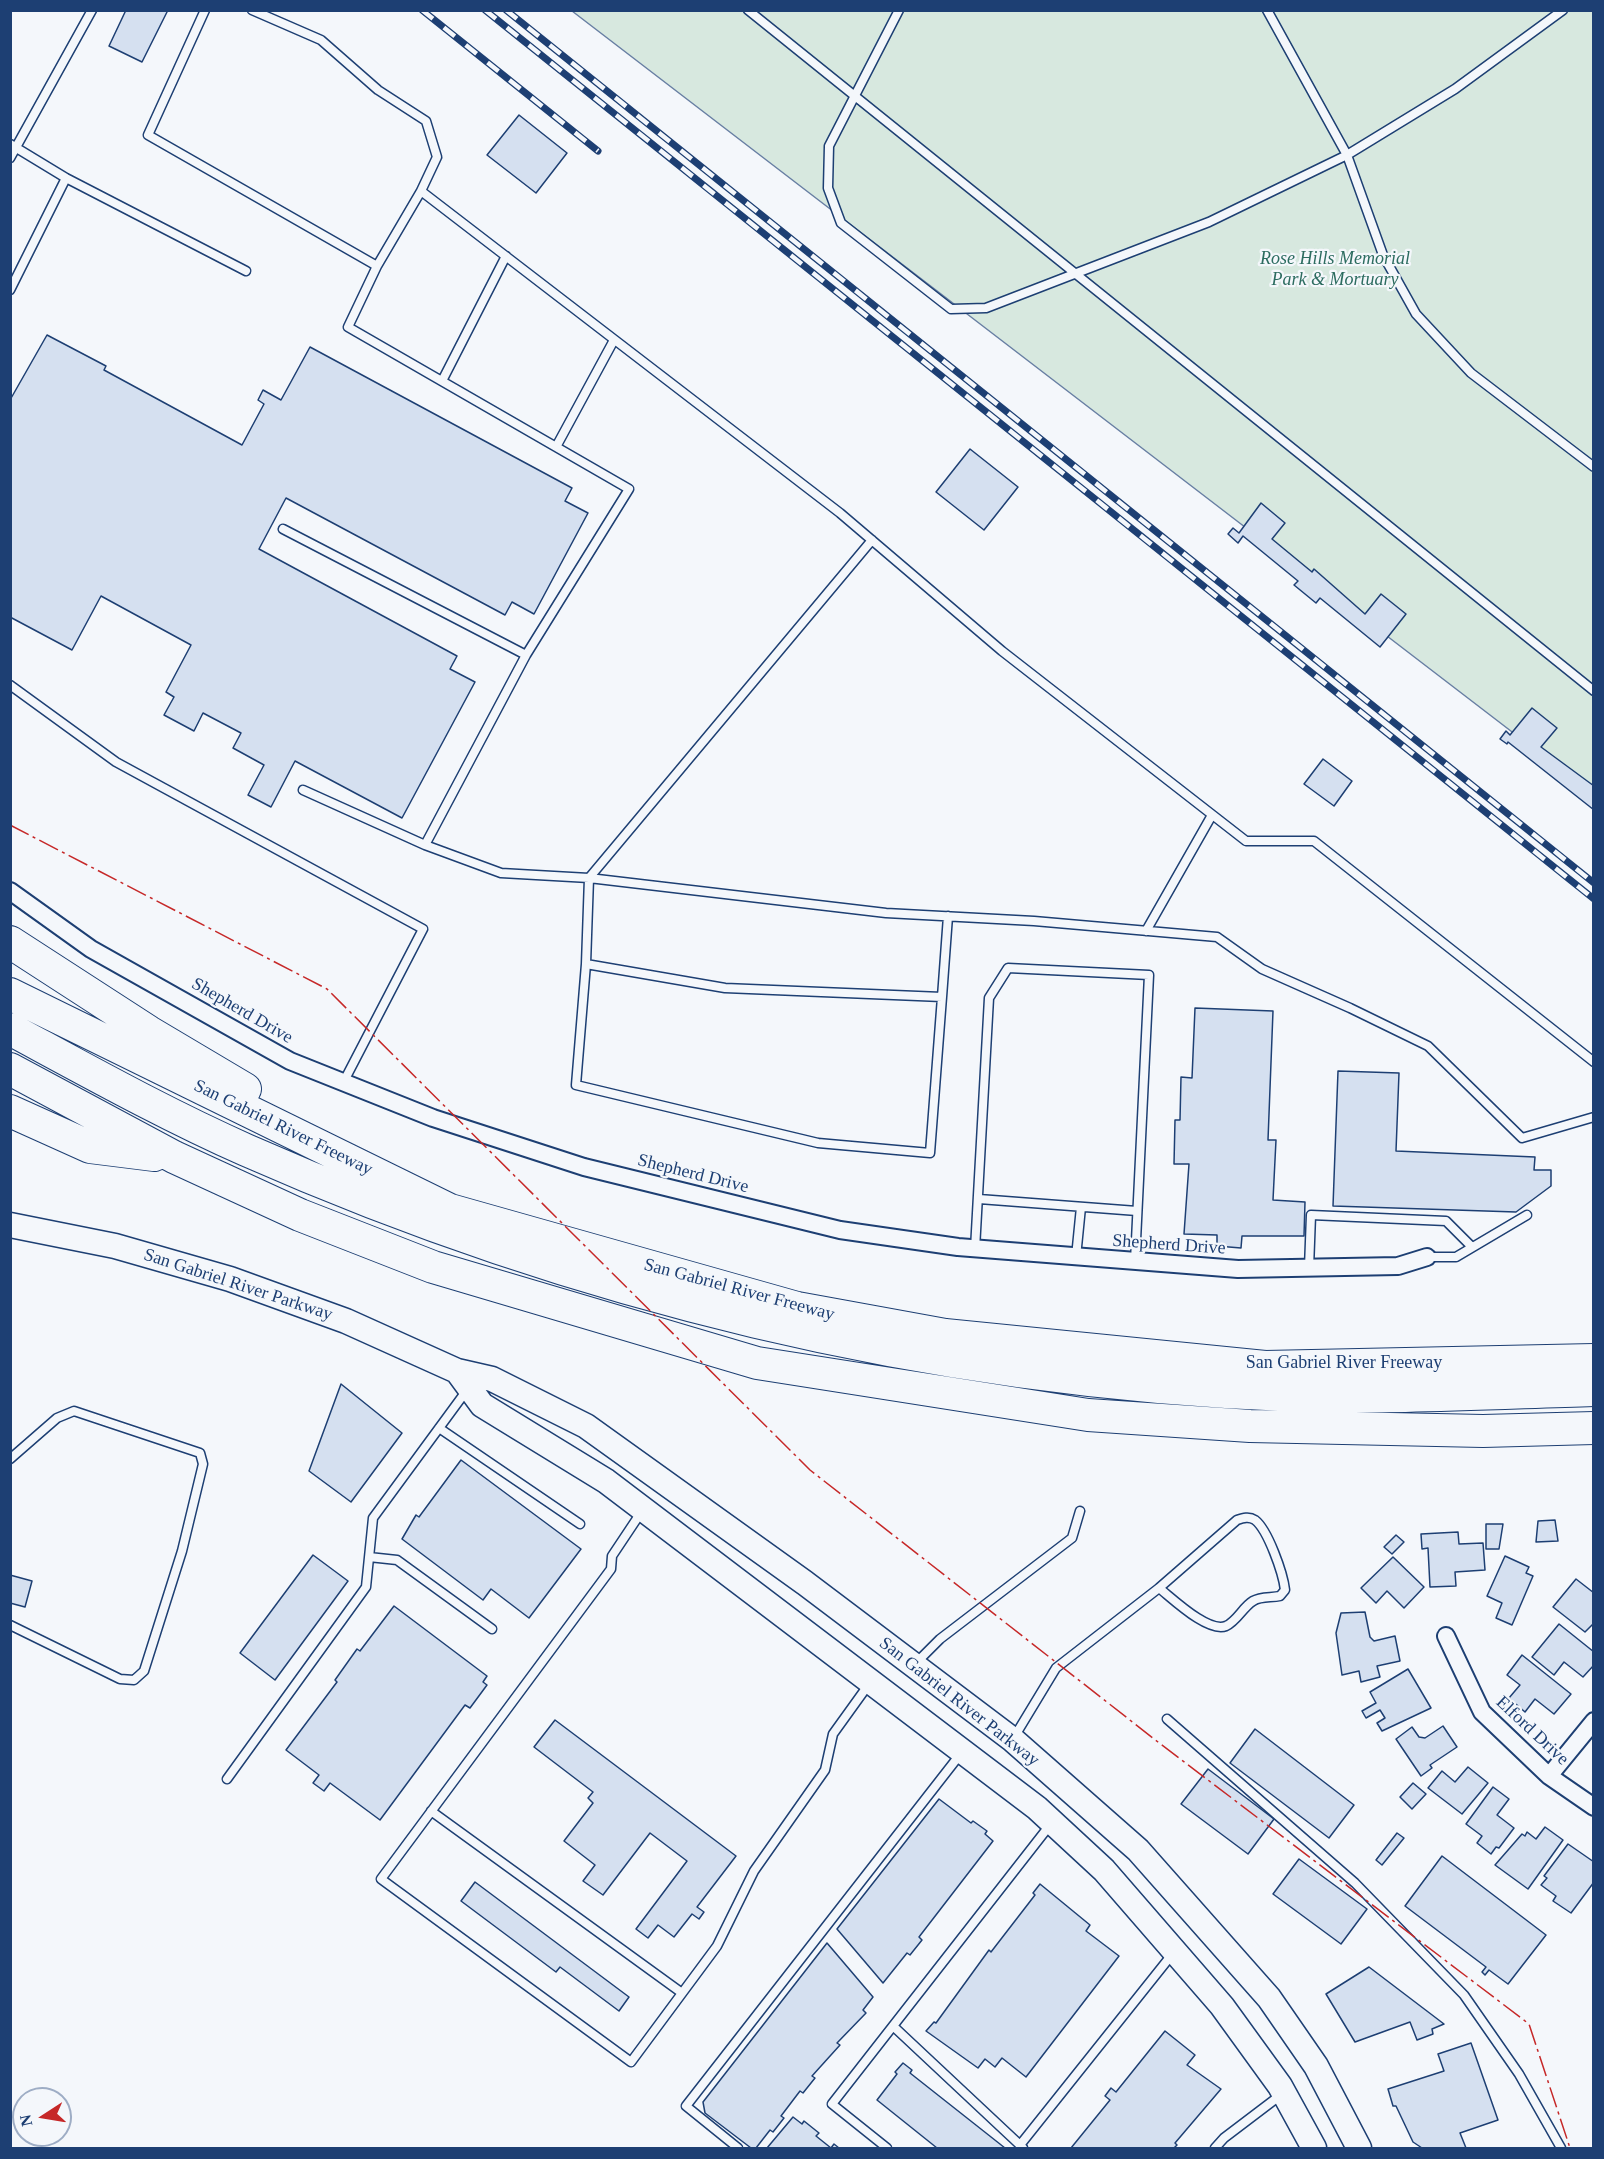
<!DOCTYPE html>
<html>
<head>
<meta charset="utf-8">
<style>
	body { margin:0 }
	#map { position:relative; width:1604px; height:2159px; overflow:hidden; background:#f4f7fb; font-family:"Times New Roman",serif }
	canvas { display:block }
	.frame { position:absolute; inset:0; border:12px solid #1d3f73; pointer-events:none }
	.north { position:absolute; left:12px; top:2087px; width:60px; height:60px; box-sizing:border-box; background:#f4f7fb; border:2px solid #9eadc5; border-radius:50%; rotate:258deg; font-size:16px; font-weight:700; line-height:24px; text-align:center; color:#1d3f73 }
	.north::after { content:''; display:block; margin:auto; width:21px; height:27px; background:#c62828; clip-path:polygon(50% 0,100% 100%,50% 72%,0 100%) }
</style>
</head>
<body>
<div id="map">
<canvas width="1604" height="2159"></canvas>
<div class="frame"></div>
<div class="north">N</div>
</div>
<script>
const g = document.querySelector('canvas').getContext('2d');
g.lineJoin = 'round';
function fillPath(path, color) {
  g.fillStyle = color;
  g.fill(path, 'evenodd');
}
function stroke(path, color, width, dash) {
  g.strokeStyle = color;
  g.lineWidth = width;
  g.lineCap = dash ? 'butt' : 'round';
  g.setLineDash(dash || []);
  g.stroke(path);
}
function write(font, color, halo, rows, align = 'center') {
  g.font = font + ' "Times New Roman",serif';
  g.lineWidth = 4.5;
  g.setLineDash([]);
  g.textBaseline = 'middle';
  g.strokeStyle = halo;
  g.fillStyle = color;
  for (const [text, x, y, turn = 0] of rows) {
    g.save();
    g.translate(x, y);
    g.rotate((+turn || 0) * Math.PI / 180);
    g.textAlign = isNaN(turn) ? turn : align;
    if (halo) g.strokeText(text, 0, 0);
    g.fillText(text, 0, 0);
    g.restore();
  }
}
const green = new Path2D(`
	M572 11H1593V794Z`);
const building = new Path2D(`
	M126 10H168L142 62 109 46Z
	M519 115 567 153 536 193 487 155Z
	M47 335 106 366 104 370 242 445 264 404 258 400 263 390 281 400 310 347 572 488 565 501 588 513 534 614 512 602 505 615 286 498 259 549 457 656 450 669 475 682 402 818 295 761 271 807 248 795 264 765 233 748 241 733 203 713 194 731 164 715 174 697 166 692 191 645 101 596 72 650 10 617V400Z
	M970 449 1018 487 984 530 936 492Z
	M1261 503 1285 523 1272 539 1312 572 1314 569 1365 614 1381 594 1406 614 1380 647 1320 598 1316 603 1294 585 1298 581 1243 536 1238 543 1228 534 1233 528 1239 533Z
	M1532 708 1557 728 1541 747 1594 786V810L1508 742 1507 744 1500 739 1506 731 1510 735Z
	M1323 759 1352 781 1334 806 1304 784Z
	M1195 1008 1273 1011 1268 1140H1276L1273 1200 1305 1202 1304 1236H1242L1241 1248 1217 1246V1235L1184 1234 1189 1164H1174L1175 1120H1180L1181 1077 1192 1078Z
	M1338 1071 1399 1073 1396 1151 1535 1157 1534 1170H1551V1186L1516 1212 1333 1206Z
	M341 1384 402 1433 351 1502 309 1471Z
	M461 1460 581 1549 529 1618 491 1589 483 1600 402 1539 416 1515 419 1517Z
	M1555 1520 1558 1541 1536 1542 1538 1521Z
	M1486 1524H1503L1499 1549H1486Z
	M1458 1532 1459 1544 1483 1543 1485 1570 1455 1572 1456 1586 1430 1587 1428 1548 1422 1549 1421 1534Z
	M1396 1535 1404 1542 1392 1554 1384 1547Z
	M313 1555 348 1581 275 1680 240 1653Z
	M1505 1556 1529 1567 1526 1573 1533 1576 1512 1625 1496 1618 1502 1603 1487 1596Z
	M1393 1557 1424 1587 1404 1608 1387 1591 1376 1603 1361 1588Z
	M10 1575 32 1581 25 1607 10 1603Z
	M1576 1579 1594 1593V1623L1585 1632 1553 1607Z
	M394 1606 487 1676 483 1682 487 1685 470 1708 465 1705 380 1820 330 1783 324 1791 313 1783 319 1775 286 1750 337 1682 335 1680 357 1649 360 1651Z
	M1365 1612 1370 1637 1374 1641 1395 1636 1400 1661 1377 1666 1380 1677 1361 1682 1359 1671 1342 1675 1336 1633 1341 1613Z
	M1559 1624 1594 1652V1665L1583 1677 1564 1662 1554 1675 1532 1657Z
	M1522 1655 1571 1694 1554 1714 1535 1699 1525 1712 1509 1698 1520 1685 1507 1675Z
	M1408 1669 1431 1708 1382 1731 1377 1723 1385 1718 1380 1710 1366 1718 1362 1711 1376 1703 1370 1692Z
	M555 1720 736 1856 697 1907 704 1912 699 1919 692 1914 674 1937 658 1925 648 1938 636 1929 687 1861 650 1833 603 1895 583 1881 595 1865 564 1841 593 1803 588 1798 593 1792 534 1747Z
	M1443 1726 1457 1747 1430 1765 1432 1768 1421 1776 1396 1739 1412 1727 1419 1737 1425 1738Z
	M1255 1729 1354 1805 1329 1838 1230 1763Z
	M1468 1767 1488 1783 1462 1814 1428 1788 1442 1771 1455 1782Z
	M1208 1769 1274 1819 1248 1854 1181 1804Z
	M1413 1783 1426 1794 1412 1809 1400 1797Z
	M1493 1787 1509 1799 1497 1815 1514 1828 1499 1848 1496 1847 1491 1854 1477 1843 1482 1836 1466 1824Z
	M939 1799 971 1823 973 1821 987 1831 985 1834 993 1841 919 1937 922 1940 910 1955 907 1953 883 1983 837 1929Z
	M1545 1827 1563 1840 1528 1889 1495 1865 1522 1834 1525 1836 1527 1832 1536 1839Z
	M1397 1833 1404 1838 1382 1865 1376 1860Z
	M1568 1844 1594 1862V1882L1571 1913 1553 1901 1556 1896 1541 1885 1547 1878 1544 1876Z
	M1442 1856 1546 1935 1508 1984 1489 1970 1485 1975 1482 1972 1486 1967 1405 1906Z
	M1299 1859 1367 1909 1341 1944 1273 1894Z
	M475 1882 629 1997 619 2011 560 1967 556 1972 461 1901Z
	M1040 1884 1090 1925 1086 1931 1119 1956 1026 2077 1002 2058 995 2067 985 2059 978 2068 926 2031 934 2022 936 2023 989 1950 991 1952 1035 1895 1033 1893Z
	M827 1943 873 1997 863 2010 866 2013 837 2043 840 2045 812 2076 815 2078 803 2093 800 2091 781 2116 784 2118 773 2132 770 2130 756 2148H751L705 2113 703 2102Z
	M1369 1967 1444 2024 1432 2029 1433 2034 1417 2040 1410 2022 1355 2042 1326 1994Z
	M1165 2031 1195 2055 1187 2065 1221 2089 1175 2143 1177 2145 1174 2148H1071L1110 2100 1105 2096 1111 2088 1116 2092Z
	M1471 2043 1498 2120 1460 2133 1466 2148H1422L1413 2142 1396 2106H1393L1388 2089 1444 2071 1438 2054Z
	M903 2063 912 2070 910 2073 1005 2148H937L877 2100 897 2074 895 2072Z
	M793 2117 802 2124 804 2121 819 2133 816 2136 831 2148 834 2144 839 2148H767Z`);
const service = new Path2D(`
	M205 10 148 135 377 266 348 327 629 489 526 655 283 529
	M252 10 321 40 378 90 426 121 437 157 421 191 840 513 1002 651 1246 841H1314L1594 1062
	M748 10 1594 691
	M899 10 829 146 828 188 841 223 951 309 986 308 1209 222 1347 155 1455 89 1563 10
	M1267 10 1347 155 1383 255 1416 314 1471 373 1594 467
	M10 144 66 178 246 271
	M10 158 92 10
	M377 266 421 191
	M10 290 66 178
	M442 381 506 256
	M556 447 614 340
	M872 540 589 878 586 964 725 988 942 997 948 916
	M10 685 116 762 423 929 343 1083
	M303 790 425 845 526 655
	M425 845 501 873 589 878 886 913 1034 921 1217 937 1262 969 1350 1008 1428 1046 1522 1138 1594 1117
	M1146 931 1212 815
	M586 964 576 1085 818 1143 930 1153 942 997
	M979 1199 1137 1211
	M975 1249 989 998 1008 968 1149 975 1135 1261
	M1076 1257 1081 1207
	M1427 1257H1456L1527 1215
	M1309 1268 1311 1215 1446 1221 1472 1247
	M439 1428 580 1524
	M10 1459 57 1418 74 1411 200 1453 203 1464 182 1551 144 1671 134 1680 120 1679 10 1625
	M642 1511 612 1556 611 1569 381 1879 631 2062 717 1946 754 1871 825 1770 833 1734 869 1684
	M369 1557 397 1560 492 1629
	M916 1663 940 1639 1072 1538 1080 1511
	M1167 1719 1355 1883 1464 1995 1519 2074 1561 2148
	M1013 1739 1056 1668 1159 1588 1237 1520C1243 1518 1249 1516 1255 1520 1268 1530 1283 1573 1285 1590L1280 1596C1271 1598 1261 1596 1253 1601 1243 1607 1237 1621 1226 1626 1208 1633 1173 1599 1159 1588
	M227 1779 366 1587 373 1518 467 1390
	M431 1811 682 1993
	M893 2026 1020 2145
	M738 2148 686 2106 962 1752
	M887 2148 832 2104 1050 1825
	M1023 2148 1020 2145 1174 1952
	M1215 2148 1224 2138 1282 2094`);
const minor = new Path2D(`
	M10 891 91 949 290 1061 433 1118 584 1167 840 1230 958 1247 1238 1269 1398 1266 1427 1257
	M1446 1636 1482 1712 1549 1776 1594 1807
	M1549 1776 1594 1721`);
const secondary = new Path2D(`
	M10 1225 115 1246 230 1279 346 1321 457 1371 492 1379 586 1426 805 1583 1013 1740 1138 1850 1269 1998 1316 2066 1359 2148
	M457 1371 482 1405 606 1481 1037 1808 1104 1870 1222 2006 1280 2086 1314 2148`);
const motorway = new Path2D(`
	M10 942 149 1032 245 1089
	M10 994 450 1210 797 1308 945 1335 1265 1367 1594 1360
	M10 1029C88 1071 165 1114 246 1150 574 1295 929 1381 1287 1395 1389 1399 1492 1393 1594 1390
	M10 1069 174 1157 300 1215 433 1267 757 1363 1088 1415 1250 1426 1483 1431 1594 1428
	M10 1111 90 1147 154 1155`);
const rail = new Path2D(`
	M422 10 598 151
	M485 10 1594 899
	M506 10 1594 883`);
const power = new Path2D(`
	M10 825 327 989 810 1470 1158 1742 1529 2024 1570 2148`);
const parkNames = [
	["Rose Hills Memorial",1335,259],
	["Park & Mortuary",1335,280]
];
const streetNames = [
	["Shepherd Drive",242,1011,30],
	["San Gabriel River Freeway",283,1128,26],
	["Shepherd Drive",693,1174,14],
	["Shepherd Drive",1169,1245,4],
	["San Gabriel River Parkway",238,1285,18],
	["San Gabriel River Freeway",739,1290,15],
	["San Gabriel River Freeway",1344,1363],
	["San Gabriel River Parkway",959,1702,38],
	["Elford Drive",1532,1731,43]
];
fillPath(green, '#d7e8df');
stroke(green, '#687fa3', 1.5);
fillPath(building, '#d5e0f0');
stroke(building, '#1d3f73', 1.5);
stroke(service, '#1d3f73', 11);
stroke(minor, '#1d3f73', 20);
stroke(secondary, '#1d3f73', 27);
stroke(motorway, '#1d3f73', 34);
stroke(service, '#f4f7fb', 8);
stroke(minor, '#f4f7fb', 16);
stroke(secondary, '#f4f7fb', 24);
stroke(motorway, '#f4f7fb', 32);
stroke(rail, '#1d3f73', 7);
stroke(rail, '#f4f7fb', 4.5, [14]);
stroke(power, '#c62828', 1.5, [21, 4.5, 3, 4.5]);
write('italic 18px', '#2c6c60', '#f4f7fb', parkNames);
write('18px', '#1d3f73', '#f4f7fb', streetNames);
</script>
</body>
</html>
